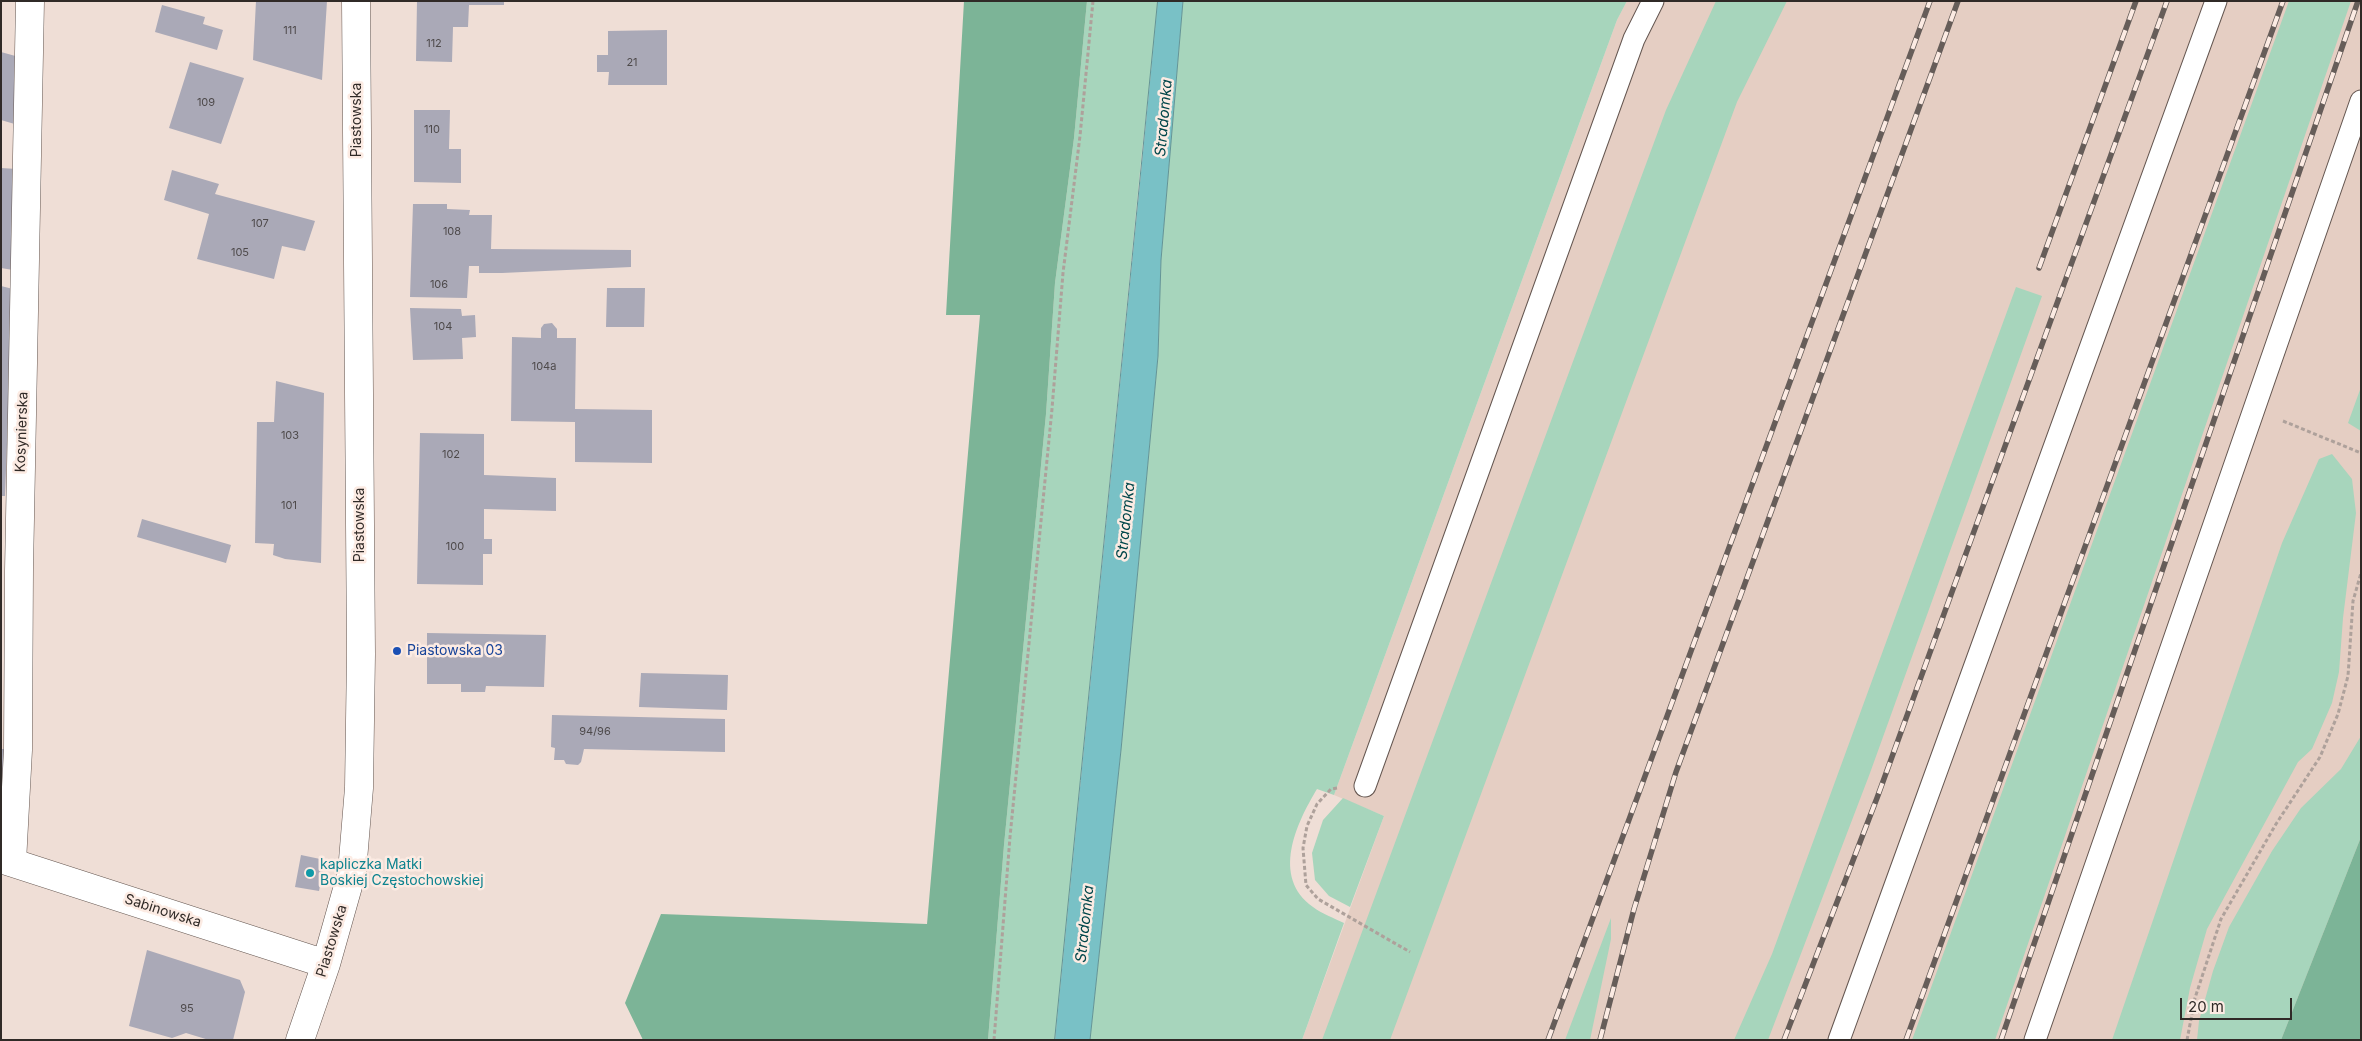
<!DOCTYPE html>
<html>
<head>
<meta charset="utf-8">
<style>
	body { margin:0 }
	#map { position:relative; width:2362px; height:1041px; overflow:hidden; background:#efded6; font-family:Inter,sans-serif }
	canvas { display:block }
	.frame { position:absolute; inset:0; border:2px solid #302a27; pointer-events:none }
	.scale { position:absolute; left:2180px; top:998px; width:112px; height:22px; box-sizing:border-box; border:2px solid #302a27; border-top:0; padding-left:6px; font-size:15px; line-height:18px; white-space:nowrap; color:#302a27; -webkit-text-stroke:4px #fcebe3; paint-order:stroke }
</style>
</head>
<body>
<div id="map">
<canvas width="2362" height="1041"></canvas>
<div class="frame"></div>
<div class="scale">20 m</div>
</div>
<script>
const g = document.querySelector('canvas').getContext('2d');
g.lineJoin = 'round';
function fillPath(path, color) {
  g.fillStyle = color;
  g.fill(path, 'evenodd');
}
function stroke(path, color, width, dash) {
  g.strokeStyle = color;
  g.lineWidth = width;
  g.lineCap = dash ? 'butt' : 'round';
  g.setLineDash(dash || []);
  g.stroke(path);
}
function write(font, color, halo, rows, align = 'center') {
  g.font = font + ' Inter,sans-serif';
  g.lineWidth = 5;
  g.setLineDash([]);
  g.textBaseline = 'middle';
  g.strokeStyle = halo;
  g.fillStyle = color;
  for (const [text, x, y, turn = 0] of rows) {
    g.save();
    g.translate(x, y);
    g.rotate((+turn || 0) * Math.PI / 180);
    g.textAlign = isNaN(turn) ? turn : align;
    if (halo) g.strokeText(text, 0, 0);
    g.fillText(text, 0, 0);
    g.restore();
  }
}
const built = new Path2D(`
	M1627 1H2361V837L2281 1040H1302L1384 816 1334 795 1617 20Z`);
const green = new Path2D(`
	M1087 1H1159L1142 151 1055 1040H988L1004 845 1046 414 1055 283 1074 138Z
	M1183 1H1627L1617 20 1334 795 1317 789C1296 824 1271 877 1313 907 1322 914 1334 918 1344 923L1302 1040H1090L1121 750 1158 356 1161 260Z
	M1716 1H1787L1737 102 1390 1040H1322L1666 110Z
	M2289 1H2351L1995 1040H1912Z
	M2016 287 2042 296 1870 773 1768 1040H1734L1772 954Z
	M2361 387V431L2348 423Z
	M2332 454 2352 479 2356 513 2343 618 2339 672 2332 703 2312 749 2298 762 2207 929 2190 988 2180 1040H2112L2282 543 2319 459Z
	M2361 736V837L2281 1040H2197L2199 1021 2213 971 2229 927 2272 851 2301 808 2341 769Z
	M1343 798 1384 816 1350 907 1329 896 1315 880 1312 853 1323 820Z
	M1611 918V939L1590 1040H1565Z`);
const forest = new Path2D(`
	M964 1H1087L1074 138 1055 283 1046 414 1004 845 988 1040H643L625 1003 661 914 927 924 980 315H946Z
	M2361 837V1040H2281Z`);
const water = new Path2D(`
	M1158 1H1183L1161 260 1158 356 1121 750 1090 1040H1055Z`);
const building = new Path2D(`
	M256 1H327L322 80 253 60Z
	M417 1H504V5H469L468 27H453L452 62 416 61Z
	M162 5 205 17 203 24 223 30 217 50 155 32Z
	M667 30V85H608L609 72H597V55H608V31Z
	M1 52 19 57 18 125 1 120Z
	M190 62 244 78 221 144 169 128Z
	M414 110H450L449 149H461V183L414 182Z
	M1 168 17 169 13 270 1 268Z
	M172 170 219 184 215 194 315 221 305 251 282 246 274 279 197 259 209 214 164 200Z
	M413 204H447V209L470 210 469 215H492L491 249 631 250V267L502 273H479V266H469L467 298 410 297Z
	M1 286 13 289 5 496H1Z
	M607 288H645L644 327H606Z
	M410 308 461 309 462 316 475 315 476 337 462 338 463 359 413 360Z
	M552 323 557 329V338H576L575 409 652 410V463L575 462V422L511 421 512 337 541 338V328L544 324Z
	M276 381 324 393 321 563 285 559 273 555 274 544 255 543 257 422H274Z
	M420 433 484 434V475L556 478V511L484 509V539H492V554H483V585L417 584Z
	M142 519 231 545 226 563 137 537Z
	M427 633 546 635 544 687 486 686 485 692H461V684H427Z
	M641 673 728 675 727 710 639 707Z
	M552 715 725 719V752L584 749 581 762 578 765 566 764 564 760H554L555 748 551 747Z
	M1 749H7L1 827Z
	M301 855 325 860 319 891 295 887Z
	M147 950 240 980 245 992 233 1040H209L186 1033 172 1038 129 1026Z`);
const path = new Path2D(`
	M2283 421 2361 453
	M1337 788 1331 789 1317 804 1307 826 1303 848 1306 885 1318 899 1410 952
	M994 1040 1010 837 1052 409 1063 273 1080 136 1093 1
	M2187 1040 2195 998 2221 919 2276 824 2320 757 2338 714 2348 676 2353 601 2361 573`);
const service = new Path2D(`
	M1365 786 1634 39 1653 1
	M1839 1040 2216 1
	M2035 1040 2361 101`);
const minor = new Path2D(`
	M12 862 18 750 19 570 30 1`);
const tertiary = new Path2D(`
	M1 859 326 964
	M300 1040 326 964 352 872 359 788 361 654 356 1`);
const rail = new Path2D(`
	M2039 268 2136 1
	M1548 1040 1930 1
	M1600 1040 1634 909 1676 772 1958 1
	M1784 1040 1877 798 2167 1
	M1906 1040 2283 1
	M2001 1040 2358 1`);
const markers = [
	[397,651,5,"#1a4fb4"],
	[310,873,5,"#0f9aa8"]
];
const numberNames = [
	["111",290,31],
	["112",434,44],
	["21",632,63],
	["109",206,103],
	["110",432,130],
	["107",260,224],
	["108",452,232],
	["105",240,253],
	["106",439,285],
	["104",443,327],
	["104a",544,367],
	["103",290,436],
	["102",451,455],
	["101",289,506],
	["100",455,547],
	["94/96",595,732],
	["95",187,1009]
];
const streetNames = [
	["Piastowska",357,120,-90],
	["Kosynierska",22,432,-88],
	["Piastowska",360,525,-90],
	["Sabinowska",163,911,18],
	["Piastowska",332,941,-73]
];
const transitNames = [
	["Piastowska 03",407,651]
];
const cultureNames = [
	["kapliczka Matki",320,865],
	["Boskiej Częstochowskiej",320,881]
];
const waterNames = [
	["Stradomka",1164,118,-85],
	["Stradomka",1126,521,-84],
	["Stradomka",1085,924,-84]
];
fillPath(built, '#e5cec3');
fillPath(green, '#a7d5bc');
fillPath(forest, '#7cb497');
fillPath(water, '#79c1c6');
stroke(water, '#639496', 1);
fillPath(building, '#aaa9b7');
stroke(service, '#645650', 23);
stroke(minor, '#645650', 29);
stroke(tertiary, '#645650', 29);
stroke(path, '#aea19b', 3, [4, 2.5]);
stroke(service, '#fff', 21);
stroke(minor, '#fff', 28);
stroke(tertiary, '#fff', 28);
stroke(rail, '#665d59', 5.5);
stroke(rail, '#fcebe3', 4, [11]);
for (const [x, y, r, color] of markers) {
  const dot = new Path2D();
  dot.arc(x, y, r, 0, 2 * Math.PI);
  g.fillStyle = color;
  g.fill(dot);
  stroke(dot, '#fcebe3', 2);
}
write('11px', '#4e4a4b', null, numberNames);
write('14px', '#302a27', '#fcebe3', streetNames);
write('14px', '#164399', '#fcebe3', transitNames, 'left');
write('14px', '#0d838f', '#fcebe3', cultureNames, 'left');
write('italic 15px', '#00464a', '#fcebe3', waterNames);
</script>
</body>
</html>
